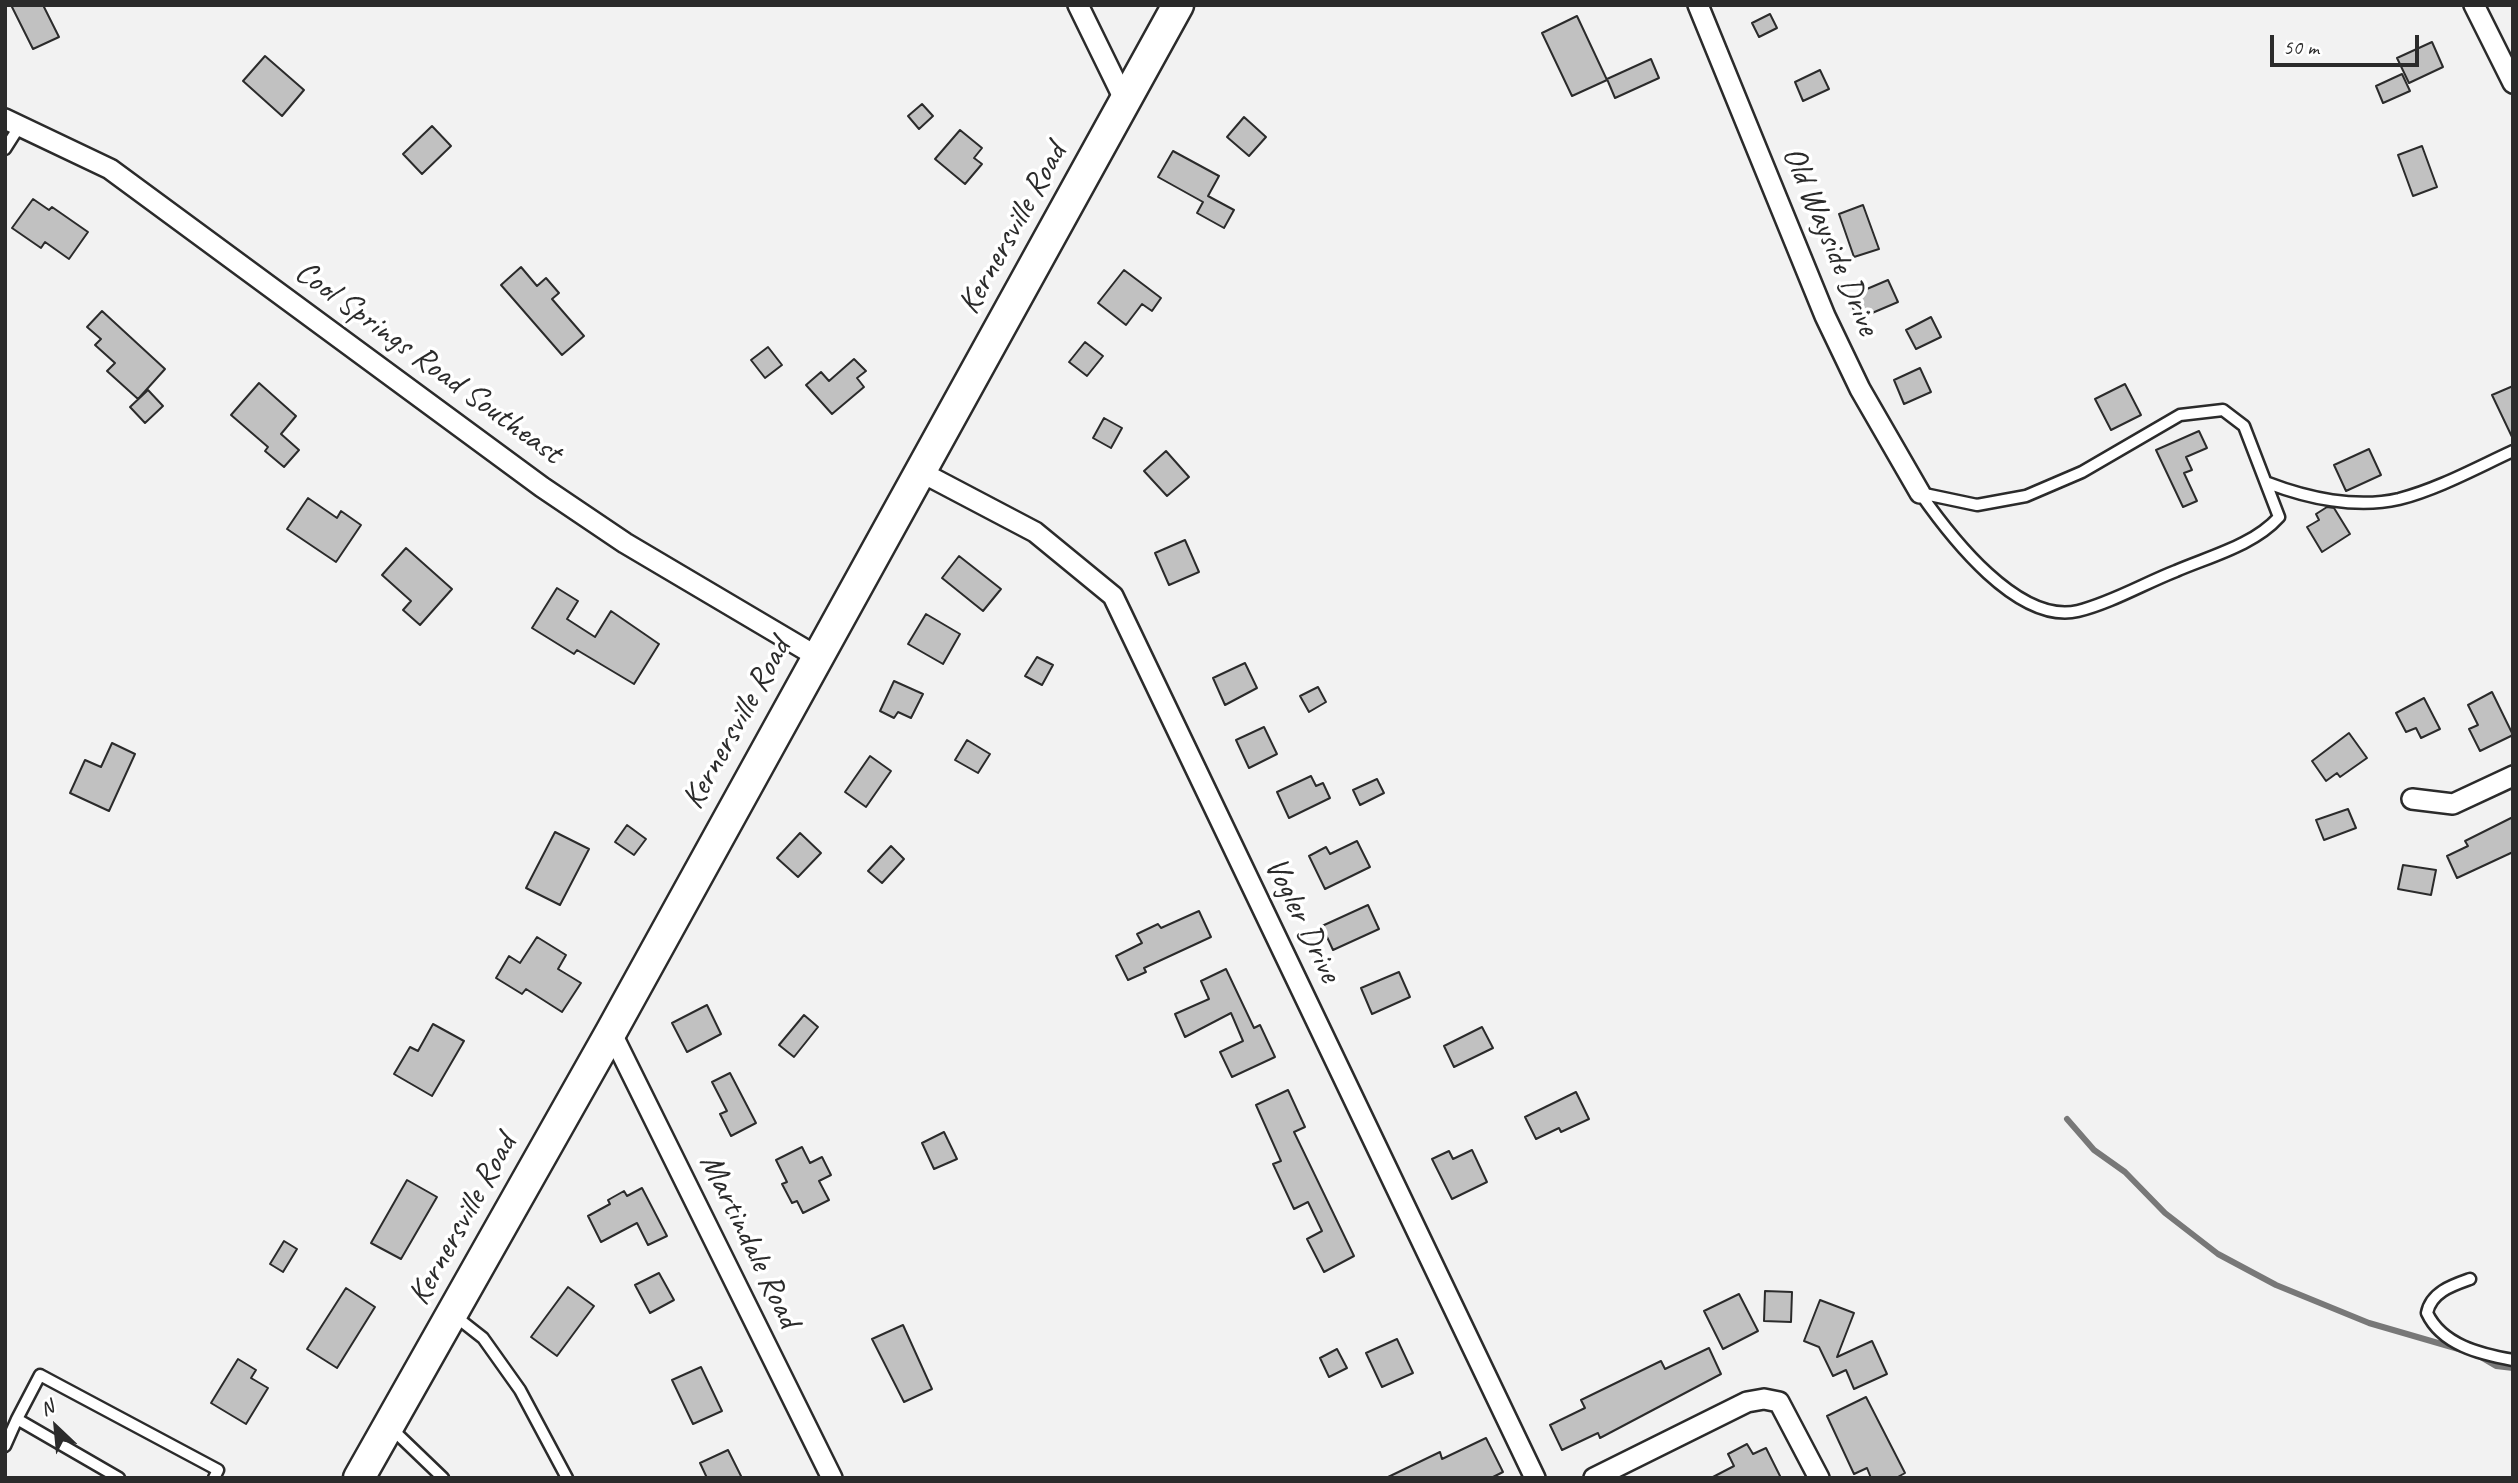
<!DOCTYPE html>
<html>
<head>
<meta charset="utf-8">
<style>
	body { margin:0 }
	#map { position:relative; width:2518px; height:1483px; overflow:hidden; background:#f2f2f2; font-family:Caveat,sans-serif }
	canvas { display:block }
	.frame { position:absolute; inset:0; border:7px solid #2b2b2b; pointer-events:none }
	.north { position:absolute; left:21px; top:1392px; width:70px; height:70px; -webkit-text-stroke:5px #fff; paint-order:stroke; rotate:334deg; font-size:19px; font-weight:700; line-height:28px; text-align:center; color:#2b2b2b }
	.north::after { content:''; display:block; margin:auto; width:24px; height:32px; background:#2b2b2b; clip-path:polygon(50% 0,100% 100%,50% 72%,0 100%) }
	.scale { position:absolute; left:2270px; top:35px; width:149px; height:32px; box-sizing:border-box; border:4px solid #2b2b2b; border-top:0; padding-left:9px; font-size:21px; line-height:24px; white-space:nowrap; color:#2b2b2b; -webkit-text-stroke:5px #fff; paint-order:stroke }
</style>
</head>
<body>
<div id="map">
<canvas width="2518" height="1483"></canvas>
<div class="frame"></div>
<div class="north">N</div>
<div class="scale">50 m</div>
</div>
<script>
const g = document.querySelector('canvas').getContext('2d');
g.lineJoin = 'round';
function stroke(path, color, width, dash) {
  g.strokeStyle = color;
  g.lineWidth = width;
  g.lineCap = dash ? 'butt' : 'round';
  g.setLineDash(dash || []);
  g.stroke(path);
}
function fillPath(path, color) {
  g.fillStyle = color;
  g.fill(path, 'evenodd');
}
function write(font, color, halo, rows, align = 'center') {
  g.font = font + ' Caveat,sans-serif';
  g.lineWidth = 7;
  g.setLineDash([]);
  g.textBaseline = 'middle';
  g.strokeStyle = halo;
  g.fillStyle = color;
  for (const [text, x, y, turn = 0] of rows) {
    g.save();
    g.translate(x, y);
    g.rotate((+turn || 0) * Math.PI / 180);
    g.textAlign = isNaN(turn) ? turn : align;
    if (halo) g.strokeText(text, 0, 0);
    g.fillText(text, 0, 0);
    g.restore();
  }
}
const stream = new Path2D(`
	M2067 1119 2094 1150 2125 1172 2165 1213 2218 1254 2276 1285 2369 1323 2462 1350
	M2479 1356 2496 1366 2513 1368`);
const building = new Path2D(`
	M11 5H43L59 37 33 49Z
	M1770 14 1777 28 1759 37 1752 23Z
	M1577 16 1607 80 1572 96 1542 33Z
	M2432 42 2443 67 2409 83 2397 58Z
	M265 56 304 90 282 116 243 81Z
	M1651 59 1659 78 1615 98 1607 79Z
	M1820 70 1829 89 1803 101 1795 82Z
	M2402 74 2410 91 2383 103 2376 86Z
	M922 104 933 116 919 129 908 116Z
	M1244 117 1266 137 1249 156 1227 137Z
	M432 126 451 146 422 174 403 154Z
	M960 130 982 148 974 158 982 164 965 184 935 159Z
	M2422 146 2437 187 2413 196 2398 155Z
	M1173 151 1219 176 1208 196 1234 210 1224 228 1197 213 1203 202 1158 177Z
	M33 199 49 210 52 207 88 232 69 259 45 242 41 248 12 228Z
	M1863 205 1879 249 1854 257 1839 214Z
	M521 267 537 286 546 278 559 293 552 299 584 336 562 355 501 285Z
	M1124 270 1161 298 1152 311 1142 304 1126 325 1098 303Z
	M1888 280 1898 302 1858 319 1848 297Z
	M102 311 165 369 138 399 107 371 115 363 95 345 101 339 87 327Z
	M1931 317 1941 337 1916 349 1906 330Z
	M1085 342 1103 356 1087 376 1069 362Z
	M768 347 782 365 765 378 751 360Z
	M854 359 866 371 857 378 864 387 832 414 806 385 821 372 829 381Z
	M1920 368 1931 392 1904 404 1894 380Z
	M259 383 296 416 281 434 299 450 284 467 265 451 268 447 231 415Z
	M2125 384 2141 415 2111 430 2095 399Z
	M2513 386V439L2492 395Z
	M148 390 163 406 145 423 130 407Z
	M1104 418 1122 428 1111 448 1093 438Z
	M2199 431 2207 448 2186 457 2192 470 2184 473 2197 501 2183 507 2156 450Z
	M2369 449 2381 475 2346 491 2334 465Z
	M1166 451 1189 477 1167 496 1144 471Z
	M308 498 337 518 341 511 361 525 336 562 287 529Z
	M2327 507 2334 508 2350 534 2322 552 2307 527 2319 520 2316 514Z
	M1185 540 1199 572 1169 585 1155 553Z
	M406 548 452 589 420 625 403 610 411 601 382 575Z
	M959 556 1001 589 983 611 942 578Z
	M557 588 578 601 567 619 595 637 611 611 659 644 634 684 577 650 574 654 532 628Z
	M926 614 960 634 943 664 908 644Z
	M1037 657 1053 665 1042 685 1025 676Z
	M1245 663 1257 688 1225 705 1213 678Z
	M894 681 923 694 911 718 898 712 894 718 880 711Z
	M1318 687 1326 702 1309 712 1300 696Z
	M2492 692 2513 735 2480 751 2469 729 2478 725 2468 705Z
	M2424 698 2440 729 2421 738 2416 728 2406 732 2396 713Z
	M1264 727 1277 754 1249 768 1236 740Z
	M2349 733 2367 758 2340 777 2337 773 2326 781 2312 761Z
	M967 740 990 754 978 773 955 760Z
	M112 743 135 754 109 811 70 793 85 760 101 767Z
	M870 756 891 771 866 807 845 792Z
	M1311 776 1316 786 1323 783 1330 798 1289 818 1277 792Z
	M1377 779 1384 793 1360 805 1353 790Z
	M2348 809 2356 828 2324 840 2316 820Z
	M2513 817V852L2457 878 2447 856 2468 846 2465 841Z
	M627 825 646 839 634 855 615 842Z
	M555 832 589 849 560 905 526 888Z
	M800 833 821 853 798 877 777 858Z
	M1357 841 1370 867 1325 889 1309 856 1326 847 1330 854Z
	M891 846 904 859 882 883 868 871Z
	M2403 865 2436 870 2431 895 2398 889Z
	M1368 905 1379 929 1333 950 1322 926Z
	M1199 911 1211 937 1144 968 1146 972 1128 980 1116 956 1142 943 1137 934 1158 924 1161 928Z
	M537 937 566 955 558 969 581 983 562 1012 526 989 522 994 496 978 509 956 520 963Z
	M1226 969 1254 1028 1260 1025 1275 1057 1232 1077 1220 1052 1243 1041 1231 1013 1185 1037 1175 1014 1209 999 1201 981Z
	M1399 972 1410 997 1372 1014 1361 988Z
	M707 1005 721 1034 687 1052 672 1023Z
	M804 1015 818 1027 794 1057 779 1045Z
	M433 1024 464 1041 432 1096 394 1074 410 1047 418 1051Z
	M1482 1027 1493 1048 1454 1067 1444 1046Z
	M730 1073 756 1123 731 1136 720 1114 727 1111 712 1082Z
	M1288 1090 1305 1127 1294 1132 1354 1256 1324 1272 1307 1239 1322 1231 1308 1202 1294 1209 1273 1164 1281 1161 1256 1105Z
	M1576 1092 1589 1119 1561 1132 1559 1128 1536 1139 1525 1117Z
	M944 1132 957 1159 934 1169 922 1143Z
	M802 1147 810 1163 822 1157 831 1175 819 1181 829 1200 803 1213 797 1201 792 1203 782 1184 787 1182 776 1160Z
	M1472 1150 1487 1182 1452 1199 1432 1159 1449 1151 1453 1159Z
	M407 1180 437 1197 401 1259 371 1243Z
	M642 1188 667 1236 648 1245 637 1223 601 1242 588 1216 610 1204 608 1200 624 1191 627 1196Z
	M284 1241 297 1249 283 1272 270 1264Z
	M659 1273 674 1300 650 1313 635 1285Z
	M568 1287 594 1306 557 1356 531 1337Z
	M346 1288 375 1307 337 1368 307 1349Z
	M1765 1291 1792 1292 1791 1322 1764 1321Z
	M1739 1294 1758 1331 1723 1349 1704 1311Z
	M1820 1300 1854 1313 1837 1357 1872 1341 1887 1374 1854 1389 1846 1370 1833 1376 1819 1347 1804 1341Z
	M903 1325 932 1389 904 1402 872 1339Z
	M1397 1339 1413 1373 1382 1387 1366 1353Z
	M1709 1348 1721 1374 1600 1438 1598 1433 1562 1450 1550 1425 1585 1408 1581 1400 1661 1361 1665 1369Z
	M1337 1349 1347 1368 1329 1377 1320 1358Z
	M238 1359 256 1370 251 1378 268 1388 246 1424 211 1403Z
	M701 1367 722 1411 693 1424 672 1380Z
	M1866 1397 1905 1473 1896 1478H1871L1867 1468 1854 1474 1827 1416Z
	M1486 1438 1503 1472 1491 1478H1386L1440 1452 1442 1459Z
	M1747 1444 1753 1454 1766 1448 1781 1478H1711L1734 1466 1728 1454Z
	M728 1450 742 1478H707L700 1463Z`);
const service = new Path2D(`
	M5 149 19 127
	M2223 410 2244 426 2279 517C2254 545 2211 556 2176 571 2145 583 2111 603 2078 611 2018 625 1950 536 1920 493L1977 505 2026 496 2082 472 2180 415Z
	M2268 483C2307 498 2356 509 2399 499 2438 489 2476 468 2513 451
	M2470 1279C2453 1285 2431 1292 2427 1313 2442 1345 2480 1354 2513 1360
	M455 1316 483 1338 520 1390 567 1478
	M391 1428 443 1478
	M5 1446 17 1419
	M119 1478 17 1419 40 1375 218 1470 214 1478`);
const minor = new Path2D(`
	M1078 5 1125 101
	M1698 5 1825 316 1860 389 1920 493
	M2474 5 2513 83
	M5 119 110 169 542 487 625 543 816 656
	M921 472 1035 532 1113 596 1535 1478
	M2412 799 2453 804 2513 776
	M611 1032 832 1478
	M1594 1478 1747 1402 1764 1399 1779 1402 1819 1478`);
const primary = new Path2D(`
	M359 1478 611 1032 1178 5`);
const streetNames = [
	["Kernersville Road",1013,229,-61],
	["Old Wayside Drive",1830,241,67],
	["Cool Springs Road Southeast",428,363,36],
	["Kernersville Road",737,724,-61],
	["Vogler Drive",1302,920,64],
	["Kernersville Road",463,1220,-61],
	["Martindale Road",749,1241,64]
];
stroke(stream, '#787878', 6);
fillPath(building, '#c1c1c1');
stroke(building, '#2b2b2b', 2);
stroke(service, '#2b2b2b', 15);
stroke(minor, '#2b2b2b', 24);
stroke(primary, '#2b2b2b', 35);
stroke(service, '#fff', 10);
stroke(minor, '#fff', 19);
stroke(primary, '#fff', 30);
write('33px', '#2b2b2b', '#fff', streetNames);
</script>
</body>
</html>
